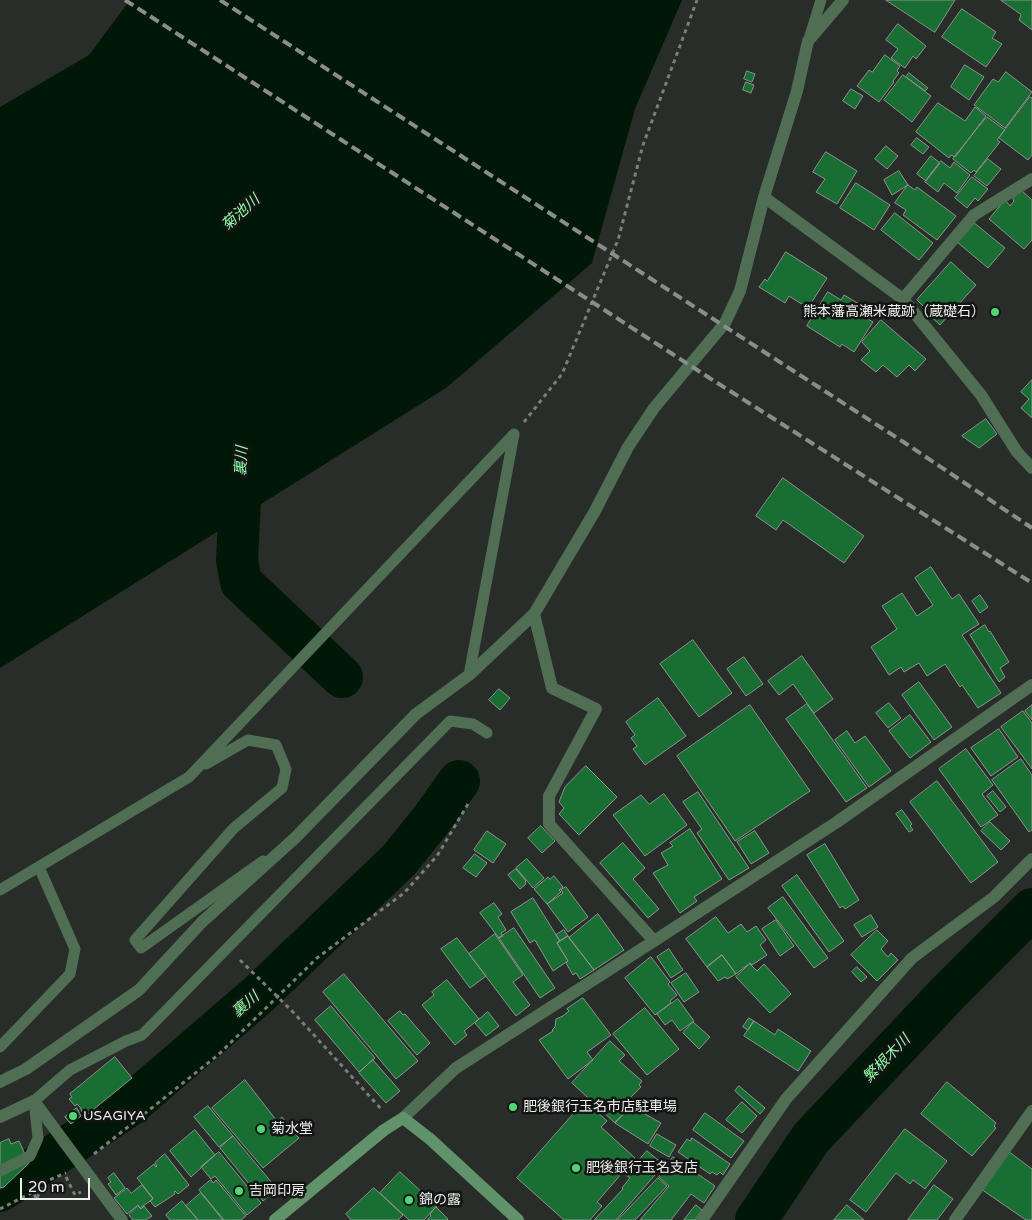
<!DOCTYPE html>
<html>
<head>
<meta charset="utf-8">
<style>
	body { margin:0 }
	#map { position:relative; width:1032px; height:1220px; overflow:hidden; background:#292d29; font-family:"Varela Round",sans-serif }
	canvas { display:block }
	.scale { position:absolute; left:20px; top:1178px; width:70px; height:22px; box-sizing:border-box; border:2px solid #edf0ed; border-top:0; padding-left:6px; font-size:15px; line-height:18px; white-space:nowrap; color:#edf0ed; -webkit-text-stroke:4px #131413; paint-order:stroke }
</style>
</head>
<body>
<div id="map">
<canvas width="1032" height="1220"></canvas>
<div class="scale">20 m</div>
</div>
<script>
const g = document.querySelector('canvas').getContext('2d');
g.lineJoin = 'round';
function fillPath(path, color) {
  g.fillStyle = color;
  g.fill(path, 'evenodd');
}
function stroke(path, color, width, dash) {
  g.strokeStyle = color;
  g.lineWidth = width;
  g.lineCap = dash ? 'butt' : 'round';
  g.setLineDash(dash || []);
  g.stroke(path);
}
function write(font, color, halo, rows, align = 'center') {
  g.font = font + ' "Varela Round","Noto Sans JP",sans-serif';
  g.lineWidth = 5;
  g.setLineDash([]);
  g.textBaseline = 'middle';
  g.strokeStyle = halo;
  g.fillStyle = color;
  for (const [text, x, y, turn = 0] of rows) {
    g.save();
    g.translate(x, y);
    g.rotate((+turn || 0) * Math.PI / 180);
    g.textAlign = isNaN(turn) ? turn : align;
    if (halo) g.strokeText(text, 0, 0);
    g.fillText(text, 0, 0);
    g.restore();
  }
}
const water = new Path2D(`
	M130 0H682L635 109 592 263 446 388 0 668V107L89 55Z`);
const river = new Path2D(`
	M242 459 237 560 241 582 342 677
	M0 1191 129 1106 258 995 399 860 432 819 459 781
	M756 1220 811 1138 948 993 1032 909`);
const building = new Path2D(`
	M886 0H955L935 32Z
	M1001 0H1032V30L1019 20 1021 15Z
	M962 9 996 32 992 38 1002 44 986 67 942 37Z
	M898 24 926 46 916 59 913 56 905 68 891 58 898 49 886 40Z
	M885 55 900 66 897 71 899 73 893 81 894 82 879 102 857 86 869 70 872 72Z
	M965 65 984 77 969 100 951 87Z
	M747 71 755 74 752 82 744 79Z
	M1006 72 1032 92 1005 128 974 105 993 79 998 82Z
	M909 73 928 88 925 91 906 77Z
	M903 75 931 96 912 122 884 100Z
	M746 82 754 85 751 93 743 90Z
	M851 89 863 96 855 109 843 101Z
	M1030 97 1032 98V155L1028 160 999 138Z
	M938 103 965 121 975 107 986 116 955 157 951 155 949 158 916 132Z
	M987 117 1005 130 997 140 1000 142 976 172 974 170 971 173 953 159Z
	M917 138 929 147 923 154 911 145Z
	M886 146 898 156 887 169 875 159Z
	M826 152 857 171 837 204 816 192 825 179 813 172Z
	M931 156 940 163 926 181 917 174Z
	M988 159 1001 169 987 186 974 176Z
	M941 161 950 168 954 162 970 175 957 193 944 183 938 192 925 182Z
	M899 171 908 185 892 195 884 180Z
	M972 177 988 189 978 201 975 198 967 208 955 198Z
	M856 183 890 205 874 230 840 208Z
	M908 185 915 190 917 187 956 216 937 240 903 215 906 210 895 203Z
	M1021 190 1032 200V240L1024 249 989 219 1003 202 1006 201 1010 206 1014 201 1013 199Z
	M895 213 933 243 919 260 881 230Z
	M973 222 1005 248 988 268 957 242Z
	M786 252 827 278 808 308 789 296 785 303 759 287 765 279 767 281Z
	M951 262 976 285 940 325 924 310 925 308 917 300Z
	M828 292 841 300 844 295 859 304 854 311 873 322 854 352 842 344 840 347 807 326Z
	M881 320 926 359 915 371 909 365 897 377 883 365 876 372 861 360 870 351 862 342Z
	M1032 380V418L1021 408 1029 399 1021 392Z
	M986 419 997 434 979 448 962 436Z
	M783 478 864 536 844 563 783 520 776 530 756 516Z
	M931 567 952 599 959 594 979 624 962 635 1001 693 978 708 962 685 960 687 945 664 927 676 919 663 904 672 901 667 889 675 871 647 897 629 882 606 902 593 917 616 933 605 915 578Z
	M980 595 988 607 980 613 972 601Z
	M985 625 989 632 990 631 1009 662 1000 668 1005 677 999 682 970 635Z
	M693 640 732 693 699 717 660 664Z
	M802 656 833 699 814 713 793 684 779 695 768 681Z
	M744 657 763 684 746 696 727 669Z
	M919 682 952 727 934 740 902 695Z
	M499 689 510 698 500 710 489 700Z
	M658 698 686 736 645 765 633 749 637 746 631 738 635 735 626 722Z
	M889 703 901 718 888 728 876 713Z
	M807 704 867 788 846 802 786 719Z
	M750 705 810 791 735 841 677 756Z
	M1032 705V720L1025 711Z
	M1023 711 1032 723V769L1001 727Z
	M910 715 931 742 910 758 889 731Z
	M999 729 1018 757 991 776 971 748Z
	M847 731 855 743 865 736 891 771 869 787 835 740Z
	M966 749 993 785 982 794 998 815 981 827 939 769Z
	M1021 759 1032 775V830L1029 832 992 780Z
	M586 766 617 797 579 835 559 814 564 808 559 802 565 787Z
	M937 781 998 862 971 883 910 802Z
	M993 791 1006 807 1000 812 987 796Z
	M698 792 749 868 729 880 697 833 702 829 683 802Z
	M664 794 687 825 645 856 613 815 641 795 649 804Z
	M902 810 912 824 910 826 913 830 909 832 896 814Z
	M990 822 1010 841 1001 850 981 831Z
	M541 826 555 841 542 853 528 838Z
	M690 829 722 879 694 897 697 901 680 913 653 873 668 865 661 853 673 846 670 843Z
	M487 831 506 844 493 863 474 850Z
	M755 831 769 853 751 864 737 842Z
	M623 843 645 868 633 879 659 909 648 918 600 863Z
	M825 844 859 900 845 909 843 906 840 908 807 855Z
	M475 854 487 863 476 877 463 868Z
	M527 859 544 878 533 888 516 868Z
	M516 869 526 881 525 882 526 884 520 889 508 875Z
	M797 875 844 941 829 952 782 886Z
	M554 876 563 887 559 890 561 892 547 904 534 889 548 877 550 879Z
	M566 887 588 917 568 932 547 904 563 893 561 890Z
	M783 897 828 958 814 968 768 908Z
	M533 898 560 941 557 943 568 961 553 971 535 940 530 943 511 912Z
	M494 903 502 914 498 917 506 930 501 933 503 936 499 938 480 913Z
	M598 914 624 950 594 970 569 938Z
	M871 915 878 927 862 937 854 925Z
	M716 917 728 933 741 924 747 932 756 926 766 940 760 945 767 955 752 965 750 963 736 974 722 955 707 967 686 939Z
	M776 920 794 946 780 956 762 929Z
	M514 928 555 988 540 998 499 938Z
	M564 930 568 936 560 941 556 935Z
	M877 930 888 941 881 949 888 957 891 953 898 960 877 981 851 955Z
	M495 934 523 975 513 982 530 1005 516 1016 469 954Z
	M568 936 594 970 580 979 576 973 573 975 566 963 568 961 557 943Z
	M457 938 486 976 470 988 441 949Z
	M669 949 683 970 671 978 657 957Z
	M722 955 736 974 727 979 725 977 718 981 707 967Z
	M651 957 670 982 668 984 677 995 670 1001 671 1003 655 1015 625 978Z
	M750 964 757 971 764 964 791 994 770 1013 736 977Z
	M857 967 867 977 861 982 852 972Z
	M686 973 699 992 684 1002 671 983Z
	M344 974 418 1061 396 1079 323 992Z
	M447 980 479 1019 464 1031 467 1035 455 1045 422 1005 434 995 432 992Z
	M583 998 611 1035 587 1052 593 1060 568 1079 539 1040 553 1031 552 1030 555 1027 556 1019 563 1016 569 1011 567 1009Z
	M678 999 694 1021 680 1031 672 1020 665 1025 657 1014Z
	M331 1006 375 1058 359 1072 315 1020Z
	M645 1008 679 1049 647 1075 613 1034Z
	M400 1011 403 1015 405 1014 430 1043 417 1055 388 1021Z
	M488 1012 499 1026 486 1036 475 1023Z
	M749 1018 754 1021 748 1030 743 1027Z
	M754 1021 775 1035 778 1029 811 1051 798 1071 744 1036Z
	M693 1022 710 1037 699 1049 683 1033Z
	M610 1041 625 1055 619 1061 642 1081 639 1085 641 1087 629 1099 634 1103 615 1123 572 1083Z
	M115 1057 132 1078 88 1114 86 1112 83 1114 80 1107 77 1104 75 1106 69 1099 72 1097 70 1094Z
	M373 1060 400 1091 386 1103 359 1073Z
	M245 1080 277 1121 282 1117 299 1138 263 1168 212 1108Z
	M947 1082 996 1123 994 1126 996 1128 972 1156 921 1114Z
	M739 1086 765 1108 760 1114 735 1091Z
	M585 1101 607 1121 601 1127 635 1158 597 1202 602 1206 590 1220H564L517 1178Z
	M742 1102 757 1116 742 1133 726 1120Z
	M208 1106 233 1136 219 1147 194 1117Z
	M631 1106 661 1123 648 1144 615 1123Z
	M77 1108 81 1116 71 1124 65 1117Z
	M705 1113 744 1141 731 1158 693 1130Z
	M905 1129 947 1161 925 1189 913 1180 910 1184 896 1173 866 1212 850 1200Z
	M195 1130 215 1155 191 1177 170 1151Z
	M657 1134 676 1145 669 1157 650 1146Z
	M233 1136 277 1189 263 1201 220 1148Z
	M692 1138 730 1164 723 1175 720 1172 717 1175 712 1172 710 1174 678 1152 687 1139 690 1141Z
	M9 1139 11 1144 19 1141 29 1163 4 1187 0 1188V1143Z
	M647 1151 663 1164 660 1167 661 1168 616 1220H594L623 1189 622 1188 630 1178 626 1175Z
	M1008 1151 1032 1169V1220H1026L981 1189Z
	M219 1152 261 1203 247 1215 215 1176 211 1179 201 1167Z
	M165 1154 189 1185 178 1194 175 1191 174 1192 175 1194 155 1207 150 1201 153 1198 137 1178 154 1164 156 1167 157 1166 155 1163Z
	M673 1157 715 1186 704 1203 691 1194 671 1220H640L669 1186 659 1177Z
	M400 1172 437 1206 424 1220H409L380 1193Z
	M114 1173 125 1188 116 1195 108 1184 111 1182 108 1178Z
	M658 1178 667 1186 635 1220H618Z
	M211 1180 213 1183 216 1180 246 1216 241 1220H224L199 1190Z
	M142 1185 153 1199 140 1208 138 1205 127 1214 114 1198 127 1188 131 1193Z
	M934 1185 953 1199 937 1220H908Z
	M374 1188 403 1215 398 1220H351L346 1214Z
	M201 1193 223 1220H198L186 1206Z
	M182 1201 198 1220H170L166 1215Z
	M696 1205 702 1210 695 1220H684Z
	M847 1205 864 1220H834Z
	M138 1206 141 1209 144 1206 152 1216 146 1220H133L129 1215Z
	M436 1207 448 1219 447 1220H427L431 1216 430 1214Z`);
const path = new Path2D(`
	M524 422 562 374 618 240 643 145 697 0
	M240 960 293 1012 383 1111
	M94 1154 218 1055 317 958 404 893 437 856 468 804
	M66 1177 75 1195 81 1192
	M37 1198 44 1182 66 1173
	M0 1209 33 1192 36 1198`);
const lane = new Path2D(`
	M809 39 821 0
	M206 764 248 740 276 745 286 769 282 788 234 828 135 940 141 948 263 861
	M0 890 189 777 514 434 469 675
	M0 1047 70 974 75 949 39 867
	M0 1171 30 1156 38 1138 34 1101 70 1070 126 1041 142 1035 450 721 473 724 487 733`);
const street = new Path2D(`
	M764 197 903 299 981 395 1017 452 1032 468
	M903 299 974 215 1032 179
	M534 614 552 688 596 709 549 796V824L654 941
	M0 1082 26 1069 139 990 202 922 295 838 416 714 469 675 534 614 595 511 628 447 654 408 725 323 740 291 764 197 797 91 808 41 843 0
	M0 1117 34 1101 122 1220
	M403 1118 456 1068 654 941 837 822 1032 685
	M702 1220 786 1099 912 958 994 897 1032 859
	M955 1220 1032 1111`);
const secondary = new Path2D(`
	M275 1220 384 1130 403 1118 430 1139 518 1220`);
const rail = new Path2D(`
	M125 0 708 377 1032 583
	M220 0 905 443 1032 528`);
const markers = [
	[995,312,5,"#51d674"],
	[513,1107,5,"#51d674"],
	[73,1116,5,"#51d674"],
	[261,1129,5,"#51d674"],
	[576,1168,5,"#51d674"],
	[239,1191,5,"#51d674"],
	[409,1200,5,"#51d674"]
];
const poiNames = [
	["熊本藩高瀬米蔵跡（蔵礎石）",985,312,"right"],
	["肥後銀行玉名市店駐車場",523,1107],
	["USAGIYA",83,1116],
	["菊水堂",271,1129],
	["肥後銀行玉名支店",586,1168],
	["吉岡印房",249,1191],
	["錦の露",419,1200]
];
const waterNames = [
	["菊池川",241,213,-42],
	["裏川",242,461,-87],
	["裏川",246,1005,-41],
	["繁根木川",887,1059,-46]
];
fillPath(water, '#021806');
stroke(river, '#021806', 42);
fillPath(building, '#196e33');
stroke(building, '#8d928e', 1);
stroke(path, '#7a7e7a', 3, [4, 4]);
stroke(lane, '#4f6e54', 11);
stroke(street, '#4f6e54', 12);
stroke(secondary, '#61936a', 12);
stroke(rail, '#8a8d8a', 4, [10, 5]);
for (const [x, y, r, color] of markers) {
  const dot = new Path2D();
  dot.arc(x, y, r, 0, 2 * Math.PI);
  g.fillStyle = color;
  g.fill(dot);
  stroke(dot, '#131413', 2);
}
write('14px', '#edf0ed', '#131413', poiNames, 'left');
write('italic 15px', '#92fba7', '#131413', waterNames);
</script>
</body>
</html>
